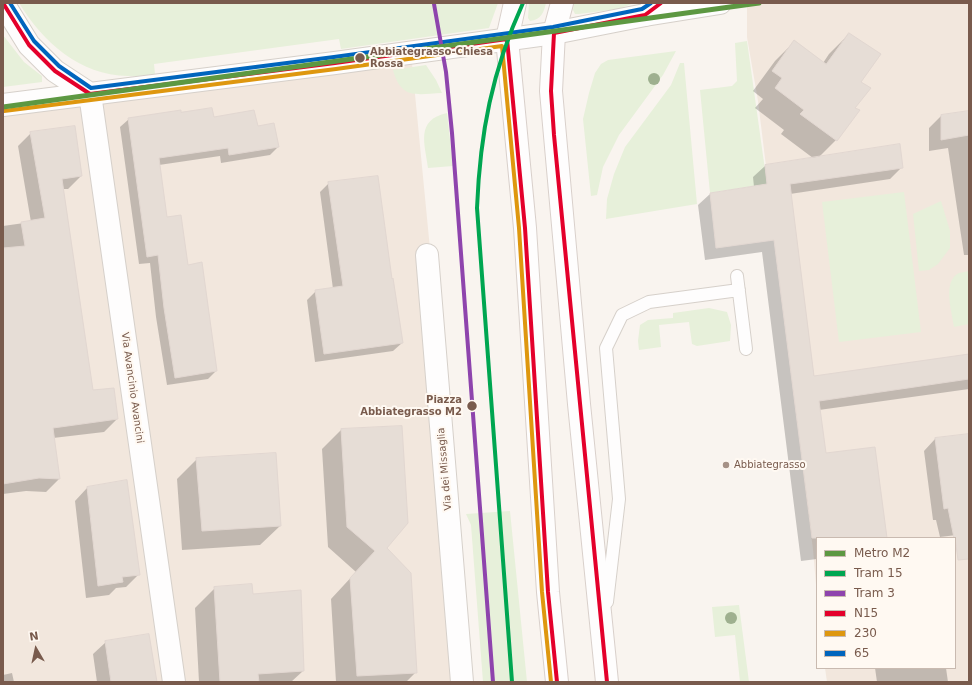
<!DOCTYPE html>
<html>
<head>
<meta charset="utf-8">
<style>
	body { margin:0 }
	#map { position:relative; width:972px; height:685px; overflow:hidden; background:#f9f4ef; font-family:"DejaVu Sans",sans-serif }
	canvas { display:block }
	.frame { position:absolute; inset:0; border:4px solid #795b4d; pointer-events:none }
	.legend { position:absolute; left:816px; top:537px; width:140px; height:132px; box-sizing:border-box; background:#fff9f2; border:1px solid #c9bab0; margin:0; padding:5px 7px; list-style:none; font-size:12px; color:#795b4d }
	.legend li { display:flex; align-items:center; gap:8px; height:20px }
	.legend b { width:20px; border:1px solid #c9bab0 }
	.north { position:absolute; left:16px; top:629px; width:40px; height:40px; -webkit-text-stroke:3px #fff9f2; paint-order:stroke; rotate:351deg; font-size:11px; font-weight:700; line-height:16px; text-align:center; color:#795b4d }
	.north::after { content:''; display:block; margin:auto; width:14px; height:18px; background:#795b4d; clip-path:polygon(50% 0,100% 100%,50% 72%,0 100%) }
</style>
</head>
<body>
<div id="map">
<canvas width="972" height="685"></canvas>
<div class="frame"></div>
<ul class="legend">
<li><b style="height:5px;background:#5d9842"></b>Metro M2</li>
<li><b style="height:5px;background:#00a651"></b>Tram 15</li>
<li><b style="height:5px;background:#8e44ad"></b>Tram 3</li>
<li><b style="height:5px;background:#e4002b"></b>N15</li>
<li><b style="height:5px;background:#de970f"></b>230</li>
<li><b style="height:5px;background:#0065bd"></b>65</li>
</ul>
<div class="north">N</div>
</div>
<script>
const g = document.querySelector('canvas').getContext('2d');
g.lineJoin = 'round';
function fillPath(path, color) {
  g.fillStyle = color;
  g.fill(path, 'evenodd');
}
function stroke(path, color, width, dash) {
  g.strokeStyle = color;
  g.lineWidth = width;
  g.lineCap = dash ? 'butt' : 'round';
  g.setLineDash(dash || []);
  g.stroke(path);
}
function write(font, color, halo, rows, align = 'center') {
  g.font = font + ' "DejaVu Sans",sans-serif';
  g.lineWidth = 4;
  g.setLineDash([]);
  g.textBaseline = 'middle';
  g.strokeStyle = halo;
  g.fillStyle = color;
  for (const [text, x, y, turn = 0] of rows) {
    g.save();
    g.translate(x, y);
    g.rotate((+turn || 0) * Math.PI / 180);
    g.textAlign = isNaN(turn) ? turn : align;
    if (halo) g.strokeText(text, 0, 0);
    g.fillText(text, 0, 0);
    g.restore();
  }
}
const residential = new Path2D(`
	M747 3H969V682H827L825 668H955V538H817V596L813 550 758 101 747 37Z
	M411 53 472 682H3V106Z`);
const green = new Path2D(`
	M19 3H498L489 28 341 49 339 39 154 64 155 74C146 75 137 77 128 76 79 75 43 42 19 3Z
	M529 3H546C544 12 541 20 530 21L528 18Z
	M574 3H634L618 9 579 14H575L573 10Z
	M3 35 24 62 42 76V82L3 87Z
	M747 41 767 184 710 193 700 90 732 86 737 81 735 43Z
	M676 51 663 75 619 135 603 167 597 195 591 196 583 119 589 93 595 73 601 64 608 60Z
	M680 63H684L697 204 606 219 607 199 614 174 625 147 671 85Z
	M426 65 436 80 442 93C417 94 401 100 393 70Z
	M447 113 453 166 428 168C425 144 415 120 447 113Z
	M904 192 921 332 839 342 822 202Z
	M941 201 950 231V248L938 264 929 270 919 271 913 214Z
	M969 271V324L954 327C952 312 942 281 959 273 962 272 966 272 969 271Z
	M709 308 727 312 731 325 730 341 697 346 692 344 689 322 659 325 661 347 639 350 638 341 640 325 648 320 673 318V313Z
	M510 511 527 682H483L471 525 466 514Z
	M739 605 749 682H740L735 635 715 637 712 607Z`);
const shadow = new Path2D(`
	M849 34 860 82 854 108 858 111 836 140 819 157 902 167 890 179 790 194 814 377 969 355V389L819 410 825 454 885 538H817V559L801 561 762 252 705 260 698 205 710 194 754 187 753 177 765 166 813 158 781 134 784 130 755 108 763 99 753 91 775 61 795 41 823 63 829 54Z
	M969 112V255H964L948 148 929 151V128L941 116Z
	M180 113 213 118 257 127 278 147 270 155 221 163 220 156 159 165 166 218 187 266 216 371 208 379 167 385 156 317 150 263 139 264 120 127 129 119Z
	M31 133 81 176 68 189H63L92 391 117 419 104 432 53 438 59 479 46 492 26 491 3 494V226L31 222 18 146Z
	M329 183 391 280 402 343 393 351 315 362 307 300 316 291 333 289 320 192Z
	M341 430 386 548 416 672 406 682H336L331 599 356 572 328 547 322 449Z
	M969 435V536L965 534 940 537 936 520H933L924 451 935 439Z
	M197 459 280 526 260 545 182 550 177 479Z
	M87 488 139 574 126 587 116 588 109 595 86 598 75 501Z
	M215 588 252 595 303 671 291 682H199L195 608Z
	M106 642 155 682H97L93 654Z
	M875 668H946L948 682H877Z
	M12 673 14 682H3V675Z`);
const building = new Path2D(`
	M849 33 881 54 861 82 871 88 855 108 860 110 837 141 800 114 804 110 775 88 782 78 772 71 794 40 826 64Z
	M212 108 214 117 254 110 258 126 274 123 279 147 229 155 228 148 159 158 167 217 181 215 188 265 202 262 217 371 175 378 164 308 158 255 147 257 128 118 181 110V112Z
	M969 111V135L941 140V115Z
	M75 126 82 176 62 179 93 390 114 388 118 419 53 428 60 479 39 478 3 484V248L25 246 21 222 45 218 30 132Z
	M900 144 903 168 790 184 814 376 969 354V379L819 401 826 453 875 447 887 538H812L774 240 716 248 710 193 767 184 765 165Z
	M378 176 392 279 393 278 403 343 324 354 315 290 343 286 328 182Z
	M402 426 408 523 387 548 411 573 417 673 357 676 350 578 375 551 347 527 341 429Z
	M969 434V559L958 560 955 538H954L948 508 944 509 935 438Z
	M276 453 281 526 202 531 196 458Z
	M127 480 140 575 122 577 123 582 98 586 87 487Z
	M252 584 253 594 301 590 304 671 258 674 259 682H220L214 587Z
	M149 634 157 682H111L105 641Z`);
const service = new Path2D(`
	M737 276 746 349
	M607 602 619 499 606 348 622 315 649 302 739 290`);
const minor = new Path2D(`
	M645 15 720 3
	M3 105 90 94 174 682
	M427 255 462 682`);
const tertiary = new Path2D(`
	M3 3 29 45 55 71 90 94 335 63 554 33 645 15 661 3`);
const secondary = new Path2D(`
	M515 3 507 39 525 228 548 592 557 682
	M562 3 554 33 551 91 579 404 607 682`);
const bus1 = new Path2D(`
	M3 3 29 45 55 71 90 94 335 63 507 39 525 228 548 592 557 682
	M607 682 554 135 551 91 554 33 645 15 661 3`);
const bus2 = new Path2D(`
	M4 111 336 69 502 46 519 228 542 592 551 682`);
const bus3 = new Path2D(`
	M10 3 34 41 59 66 91 88 334 57 553 27 642 9 651 3`);
const tram1 = new Path2D(`
	M512 682 477 208C480 133 492 71 523 3`);
const tram2 = new Path2D(`
	M434 4 446 72 452 133 493 682`);
const metro1 = new Path2D(`
	M3 107 759 3`);
const trees = [
	[654,79],
	[731,618]
];
const markers = [
	[360,58,5.5,"#795b4d"],
	[472,406,5.5,"#795b4d"],
	[726,465,4,"#a69186"]
];
const stopNames = [
	["Abbiategrasso-Chiesa",370,52],
	["Rossa",370,64],
	["Piazza",462,400,"right"],
	["Abbiategrasso M2",462,412,"right"]
];
const streetNames = [
	["Via Avancinio Avancini",132,388,82],
	["Via dei Missaglia",445,469,-95]
];
const poiNames = [
	["Abbiategrasso",734,465]
];
fillPath(residential, '#f2e7dd');
fillPath(green, '#e7f0da');
fillPath(shadow, '#0003');
fillPath(building, '#e6ddd6');
stroke(building, '#e2d7d1', 1);
stroke(service, '#d6d0ca', 14);
stroke(minor, '#d6d0ca', 24);
stroke(tertiary, '#d6d0ca', 24);
stroke(secondary, '#d9d0cb', 24);
stroke(service, '#fefdfd', 12);
stroke(minor, '#fefdfd', 22);
stroke(tertiary, '#fefdfd', 22);
stroke(secondary, '#fefdfd', 22);
stroke(bus1, '#e4002b', 4);
stroke(bus2, '#de970f', 4);
stroke(bus3, '#0065bd', 4);
stroke(tram1, '#00a651', 4);
stroke(tram2, '#8e44ad', 4);
stroke(metro1, '#5d9842', 5);
g.fillStyle = '#9eb08f';
for (const [x, y] of trees) {
  g.beginPath();
  g.arc(x, y, 6, 0, 2 * Math.PI);
  g.fill();
}
for (const [x, y, r, color] of markers) {
  const dot = new Path2D();
  dot.arc(x, y, r, 0, 2 * Math.PI);
  g.fillStyle = color;
  g.fill(dot);
  stroke(dot, '#fff9f2', 1.5);
}
write('bold 10px', '#795b4d', '#fff9f2', stopNames, 'left');
write('10px', '#795b4d', '#fff9f2', streetNames);
write('10px', '#795b4d', '#fff9f2', poiNames, 'left');
</script>
</body>
</html>
